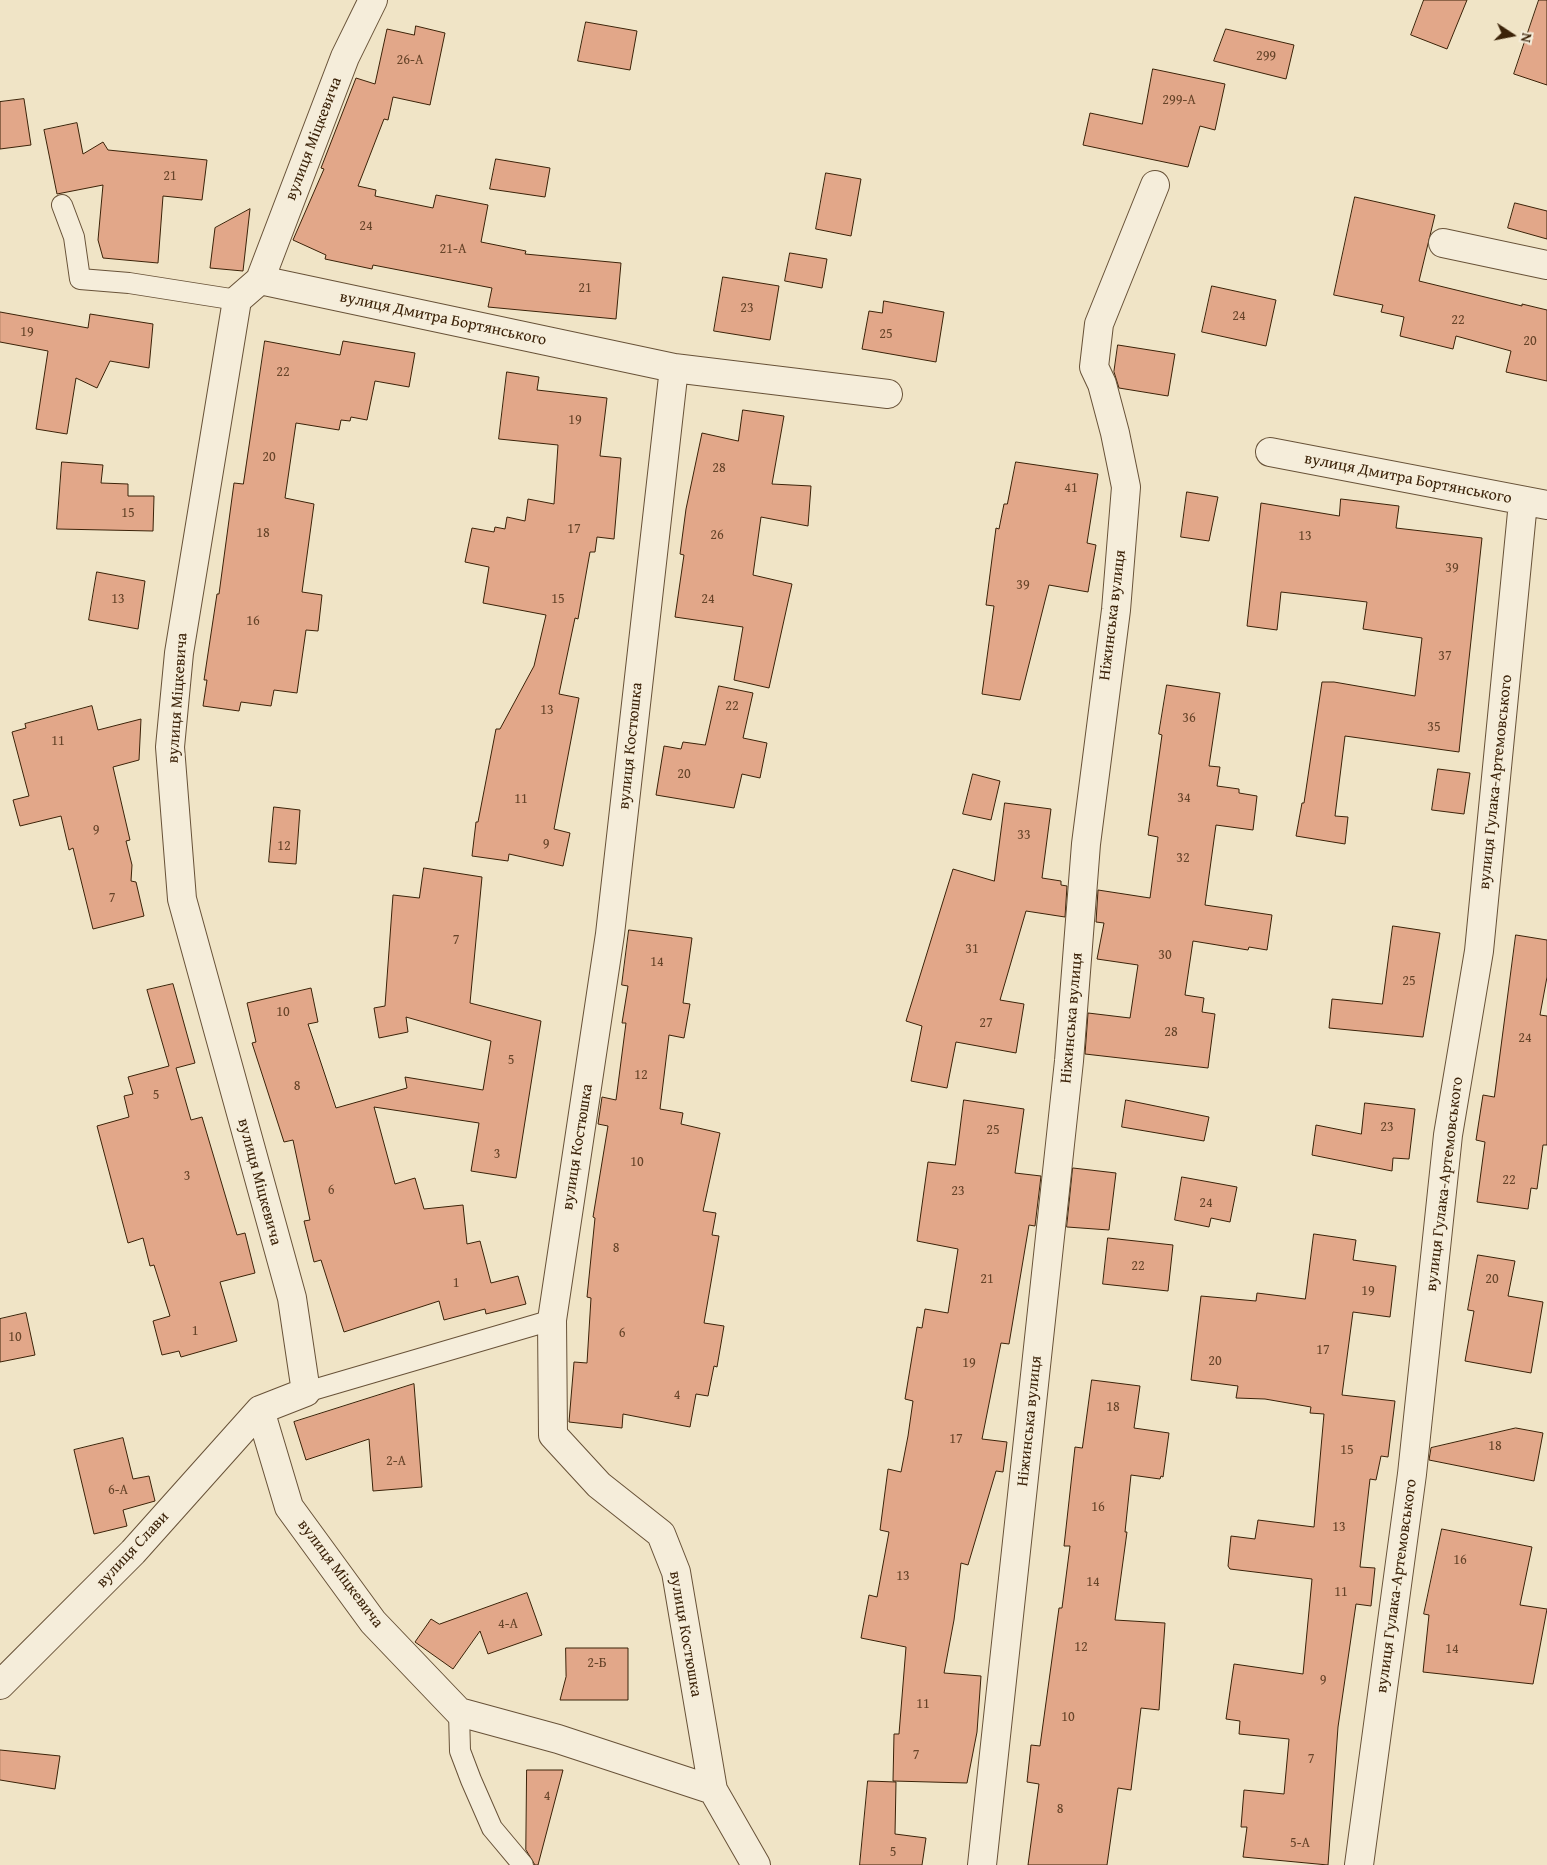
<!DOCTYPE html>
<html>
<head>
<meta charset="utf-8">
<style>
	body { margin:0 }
	#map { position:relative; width:1547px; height:1865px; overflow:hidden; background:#f0e4c6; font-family:"Gentium Book Plus",serif }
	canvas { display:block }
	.north { position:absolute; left:1487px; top:10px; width:50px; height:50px; -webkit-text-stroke:4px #f5edda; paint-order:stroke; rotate:101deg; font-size:14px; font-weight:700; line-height:20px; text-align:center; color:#3b2208 }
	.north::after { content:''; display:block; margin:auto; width:18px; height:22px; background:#3b2208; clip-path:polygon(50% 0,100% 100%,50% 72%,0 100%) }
</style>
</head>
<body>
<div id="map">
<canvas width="1547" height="1865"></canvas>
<div class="north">N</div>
</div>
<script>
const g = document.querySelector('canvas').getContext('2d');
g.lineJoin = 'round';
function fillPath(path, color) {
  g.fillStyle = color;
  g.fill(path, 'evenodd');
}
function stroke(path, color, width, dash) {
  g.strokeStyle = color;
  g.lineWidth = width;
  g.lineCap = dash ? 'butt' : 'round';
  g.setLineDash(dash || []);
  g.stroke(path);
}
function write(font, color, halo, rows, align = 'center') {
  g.font = font + ' "Gentium Book Plus",serif';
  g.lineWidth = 5;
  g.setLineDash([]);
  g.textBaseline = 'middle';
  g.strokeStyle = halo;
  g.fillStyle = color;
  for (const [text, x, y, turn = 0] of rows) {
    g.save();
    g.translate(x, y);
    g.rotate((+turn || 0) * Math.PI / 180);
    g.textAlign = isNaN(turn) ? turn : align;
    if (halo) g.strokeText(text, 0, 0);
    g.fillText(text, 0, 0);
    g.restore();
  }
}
const building = new Path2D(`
	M1424 0H1467L1447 49 1411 35Z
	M1539 0H1547V85L1514 74Z
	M586 22 637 31 630 70 578 61Z
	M416 26 445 33 430 105 393 97 388 120 384 119 358 186 376 190 375 196 433 208 436 195 488 205 481 242 526 251 525 254 621 263 616 319 488 307 492 288 373 265 372 269 325 259 326 255 293 240 324 169 321 168 356 78 375 84 387 29 414 35Z
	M1226 29 1294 45 1286 79 1214 61Z
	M1153 69 1225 84 1215 130 1200 126 1188 167 1083 145 1090 113 1142 124Z
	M24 99 31 145 0 149V102Z
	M77 123 83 154 103 142 108 150 207 160 202 200 163 196 158 263 103 258 98 240 103 185 57 194 44 130Z
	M496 159 550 168 545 197 490 189Z
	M826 173 861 179 851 236 816 229Z
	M1355 197 1435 215 1419 281 1522 306V304L1547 310V381L1506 372 1511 351 1456 336 1453 349 1400 336 1404 317 1381 312 1383 305 1334 295Z
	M1515 203 1547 211V239L1508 228Z
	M250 209 243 271 210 268 215 228Z
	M790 253 827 259 822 288 785 281Z
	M723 277 779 286 770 340 714 331Z
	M1212 286 1276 300 1266 346 1202 332Z
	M884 301 944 312 936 362 862 349 869 311 882 313Z
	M0 312 88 328 90 314 153 324 149 368 110 361 97 388 76 378 67 434 36 429 48 351 0 342Z
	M265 341 340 355 343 341 415 353 409 387 375 381 367 420 351 417 350 421 341 420 339 430 296 423 285 498 314 504 302 592 322 595 318 631 306 630 297 693 274 690 271 706 241 702 239 711 203 706 207 680H204L217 594H219L234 483 243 484Z
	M1118 345 1175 354 1168 396 1119 388 1114 372Z
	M507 372 539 377 537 390 607 398 600 456 621 458 614 539 597 537 595 552H590L578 619 575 618 559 694 579 698 554 829 570 833 563 866 509 854 508 861 472 856 476 822H478L496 729H500L534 666 546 615 483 603 489 567 465 562 472 528 494 532 495 527 505 529 507 517 525 521 528 499 554 504 558 445 499 439Z
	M743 410 784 416 772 484 811 486 808 526 761 517 753 575 792 584 769 688 734 680 743 627 675 617 684 555 680 554 686 509 702 433 738 441Z
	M62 462 103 465 101 483 128 484V496H154L153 531 57 529Z
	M1016 462 1098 474 1087 543 1096 545 1088 592 1049 585 1020 700 982 694 994 606 986 605 996 528 999 529 1004 504H1007Z
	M1187 492 1218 497 1209 541 1181 537Z
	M1341 499 1399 506 1396 528 1482 538 1459 752 1345 736 1335 816 1348 817 1345 844 1296 836 1302 803H1304L1322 682H1334L1415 696 1422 638 1363 629 1367 602 1281 592 1277 630 1247 626 1261 503 1339 516Z
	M97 572 145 581 138 629 89 620Z
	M1167 685 1220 693 1209 766 1220 767 1217 786 1239 789V793L1257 796 1253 830 1216 825 1205 905 1272 915 1267 950 1249 947 1248 950 1193 941 1185 995 1204 998 1202 1012 1215 1014 1208 1068 1085 1054 1088 1013 1130 1018 1138 965 1097 959 1104 923 1096 922 1098 890 1150 898 1158 837 1148 835 1162 735 1159 734Z
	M719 686 753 693 743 738 767 743 760 778 742 774 734 808 656 795 664 746 681 749 683 742 705 745Z
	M92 706 98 730 141 719 139 760 113 767 130 840 126 841 132 865 131 881 136 882 144 916 93 929 73 848 69 850 61 816 20 826 13 800 29 796 12 732 26 728 25 724Z
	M1438 769 1470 773 1464 814 1432 810Z
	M973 774 1000 781 991 820 963 814Z
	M1005 803 1051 809 1042 878 1061 881V885L1067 886 1065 917 1026 911 1000 1000 1024 1004 1016 1053 956 1042 947 1088 911 1081 922 1026 906 1021 953 869 994 881Z
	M274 807 300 810 296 864 269 862Z
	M424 868 482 877 470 1003 541 1021 516 1178 471 1171 479 1123 374 1107 395 1184 415 1178 424 1209 463 1205 467 1244 480 1241 491 1283 518 1276 526 1304 486 1314 485 1309 444 1320 439 1301 344 1332 321 1260 314 1262 304 1221 310 1220 293 1140 284 1142 252 1043 256 1042 247 1003 311 988 318 1022 308 1024 336 1108 407 1088 405 1077 483 1090 491 1041 406 1017 408 1032 379 1038 374 1008 385 1006 393 895 419 898Z
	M1393 926 1440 933 1423 1037 1329 1028 1332 999 1382 1004Z
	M629 930 692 938 683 1003 690 1004 684 1038 669 1035 660 1109 683 1113 681 1124 720 1133 703 1211 716 1213 712 1235 719 1236 704 1323 724 1326 717 1367 714 1366 708 1396 696 1394 690 1427 623 1414 622 1428 569 1422 574 1362 587 1363 591 1298 587 1297 595 1218 593 1217 608 1126 598 1124 602 1097 616 1100 626 1023H622L628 986 622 985Z
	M1516 935 1547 940V977L1540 1015 1547 1016V1145H1543L1537 1189 1531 1188 1528 1209 1477 1202 1485 1142 1476 1140 1483 1095 1494 1097Z
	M173 984 195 1063 176 1068 191 1120 202 1117 237 1235 245 1233 255 1273 220 1282 237 1341 181 1357 179 1351 162 1355 153 1321 170 1316 154 1265 150 1266 143 1238 128 1243 97 1126 129 1117 124 1096 133 1094 128 1077 169 1066 147 990Z
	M964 1100 1024 1109 1015 1173 1041 1176 1035 1226 1029 1225 1009 1344 1001 1343 982 1439 1007 1442 1003 1472 996 1471 968 1565 961 1563 954 1620 944 1673 981 1676 977 1732 967 1783 893 1781 894 1734H899L906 1647 861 1638 869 1595 877 1597 889 1532 880 1530 888 1469 901 1472 908 1436 913 1401 905 1399 917 1327 922 1328 925 1309 948 1313 958 1249 917 1241 928 1162 955 1165Z
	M1126 1100 1209 1117 1204 1141 1122 1127Z
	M1365 1103 1415 1109 1409 1159 1393 1158 1392 1171 1312 1155 1316 1125 1361 1134Z
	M1073 1168 1116 1173 1109 1230 1067 1227Z
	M1182 1177 1237 1187 1230 1222 1211 1218 1209 1227 1175 1220Z
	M1314 1234 1356 1240 1353 1260 1396 1266 1390 1317 1353 1312 1342 1395 1395 1401 1388 1457 1381 1456 1376 1480 1370 1479 1360 1567 1375 1568 1371 1606 1356 1604 1338 1727 1328 1865 1243 1857 1247 1827H1241L1244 1790 1284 1794 1289 1739 1239 1734 1240 1721 1226 1719 1234 1664 1303 1674 1312 1579 1230 1569 1228 1566 1231 1536 1255 1539 1258 1520 1314 1527 1324 1414 1310 1413 1311 1407 1265 1399 1236 1398 1238 1386 1191 1380 1201 1296 1256 1301 1257 1293 1305 1299Z
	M1108 1238 1173 1245 1168 1291 1103 1284Z
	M1478 1255 1515 1261 1508 1296 1543 1302 1531 1373 1465 1361 1474 1311 1468 1310Z
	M26 1313 35 1355 0 1362V1319Z
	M1092 1380 1140 1386 1134 1428 1169 1433 1163 1477 1161 1476 1160 1479 1131 1475 1125 1532H1127L1115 1620 1165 1623 1159 1710 1141 1708 1131 1790 1118 1788 1107 1865H1028L1039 1784 1027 1782 1031 1745 1040 1746 1059 1608H1062L1070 1546H1064L1075 1447 1082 1448Z
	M414 1384 422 1487 373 1491 369 1439 306 1460 294 1422Z
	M1516 1428 1543 1433 1534 1481 1429 1460 1431 1448Z
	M123 1438 133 1479 149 1476 155 1501 123 1510 127 1526 94 1534 74 1450Z
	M1442 1529 1532 1547 1520 1605 1547 1609 1533 1684 1423 1672 1429 1615 1424 1614Z
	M527 1593 542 1635 488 1654 480 1631 453 1669 415 1642 431 1619 439 1624Z
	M566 1648H628V1700H560L566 1677Z
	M0 1750 60 1756 55 1789 0 1780Z
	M527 1770H563L538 1865H535L526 1850Z
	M868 1781 896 1782 895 1834 926 1838 922 1865H860Z`);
const service = new Path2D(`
	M62 205 74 237 80 279 129 283 237 300
	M306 1392 552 1320
	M459 1712 460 1751 471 1780 492 1828 523 1865`);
const minor = new Path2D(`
	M1443 243 1547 265
	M260 280 345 57 373 0
	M674 368 610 934 552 1320 553 1435 599 1485 661 1534 676 1572 713 1790 756 1865
	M1270 452 1547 505
	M0 1685 133 1552 260 1410
	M713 1790 558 1739 459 1712 373 1622 289 1507 260 1410 306 1392 292 1298 182 899 170 747 179 653 237 300 260 280 674 368 888 394
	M982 1865 1069 1061 1086 844 1116 610 1126 487 1115 433 1102 384 1094 367 1099 324 1155 185
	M1359 1865 1412 1474 1448 1135 1479 951 1523 502`);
const numberNames = [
	["299",1266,56],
	["26-А",410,60],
	["299-А",1179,100],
	["21",170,176],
	["24",366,226],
	["21-А",453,249],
	["21",585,288],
	["23",747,308],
	["24",1239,316],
	["22",1458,320],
	["19",27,332],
	["25",886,334],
	["20",1530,341],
	["22",283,372],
	["19",575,420],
	["20",269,457],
	["28",719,468],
	["41",1071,488],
	["15",128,513],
	["17",574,529],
	["18",263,533],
	["26",717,535],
	["13",1305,536],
	["39",1452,568],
	["39",1023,585],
	["13",118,599],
	["15",558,599],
	["24",708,599],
	["16",253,621],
	["37",1445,656],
	["22",732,706],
	["13",547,710],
	["36",1189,718],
	["35",1434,727],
	["11",58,741],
	["20",684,774],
	["34",1184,798],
	["11",521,799],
	["9",96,830],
	["33",1024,835],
	["9",546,844],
	["12",284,846],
	["32",1183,858],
	["7",112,898],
	["7",456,940],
	["31",972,949],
	["30",1165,955],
	["14",657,962],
	["25",1409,981],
	["10",283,1012],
	["27",986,1023],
	["28",1171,1032],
	["24",1525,1038],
	["5",511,1060],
	["12",641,1075],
	["8",297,1086],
	["5",156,1095],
	["23",1387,1127],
	["25",993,1130],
	["3",497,1154],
	["10",637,1162],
	["3",187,1176],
	["22",1509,1180],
	["6",331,1190],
	["23",958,1191],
	["24",1206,1203],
	["8",616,1248],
	["22",1138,1266],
	["21",987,1279],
	["20",1492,1279],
	["1",456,1283],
	["19",1368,1291],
	["1",195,1331],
	["6",622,1333],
	["10",15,1337],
	["17",1323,1350],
	["20",1215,1361],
	["19",969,1363],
	["4",677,1395],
	["18",1113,1407],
	["17",956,1439],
	["18",1495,1446],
	["15",1347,1450],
	["2-А",396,1461],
	["6-А",118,1490],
	["16",1098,1507],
	["13",1339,1527],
	["16",1460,1560],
	["13",903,1576],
	["14",1093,1582],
	["11",1341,1592],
	["4-А",508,1624],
	["12",1081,1647],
	["14",1452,1649],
	["2-Б",597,1663],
	["9",1323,1680],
	["11",923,1704],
	["10",1068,1717],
	["7",916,1755],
	["7",1311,1759],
	["4",547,1796],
	["8",1060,1809],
	["5-А",1300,1843],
	["5",893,1852]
];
const streetNames = [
	["вулиця Міцкевича",314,139,-69],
	["вулиця Дмитра Бортянського",443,319,12],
	["вулиця Дмитра Бортянського",1408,479,11],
	["Ніжинська вулиця",1113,615,-83],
	["вулиця Міцкевича",178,698,-86],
	["вулиця Костюшка",631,746,-84],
	["вулиця Гулака-Артемовського",1496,782,-84],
	["Ніжинська вулиця",1072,1018,-85],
	["вулиця Костюшка",578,1147,-81],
	["вулиця Міцкевича",259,1182,75],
	["вулиця Гулака-Артемовського",1445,1184,-83],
	["Ніжинська вулиця",1030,1421,-84],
	["вулиця Слави",133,1550,-47],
	["вулиця Міцкевича",340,1574,53],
	["вулиця Гулака-Артемовського",1397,1586,-82],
	["вулиця Костюшка",685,1634,80]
];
fillPath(building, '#e2a789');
stroke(building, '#3b2208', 1);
stroke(service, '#685238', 22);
stroke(minor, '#685238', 30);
stroke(service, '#f5edda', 20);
stroke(minor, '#f5edda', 28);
write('14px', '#654328', null, numberNames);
write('16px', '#3b2208', '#f5edda', streetNames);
</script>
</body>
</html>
